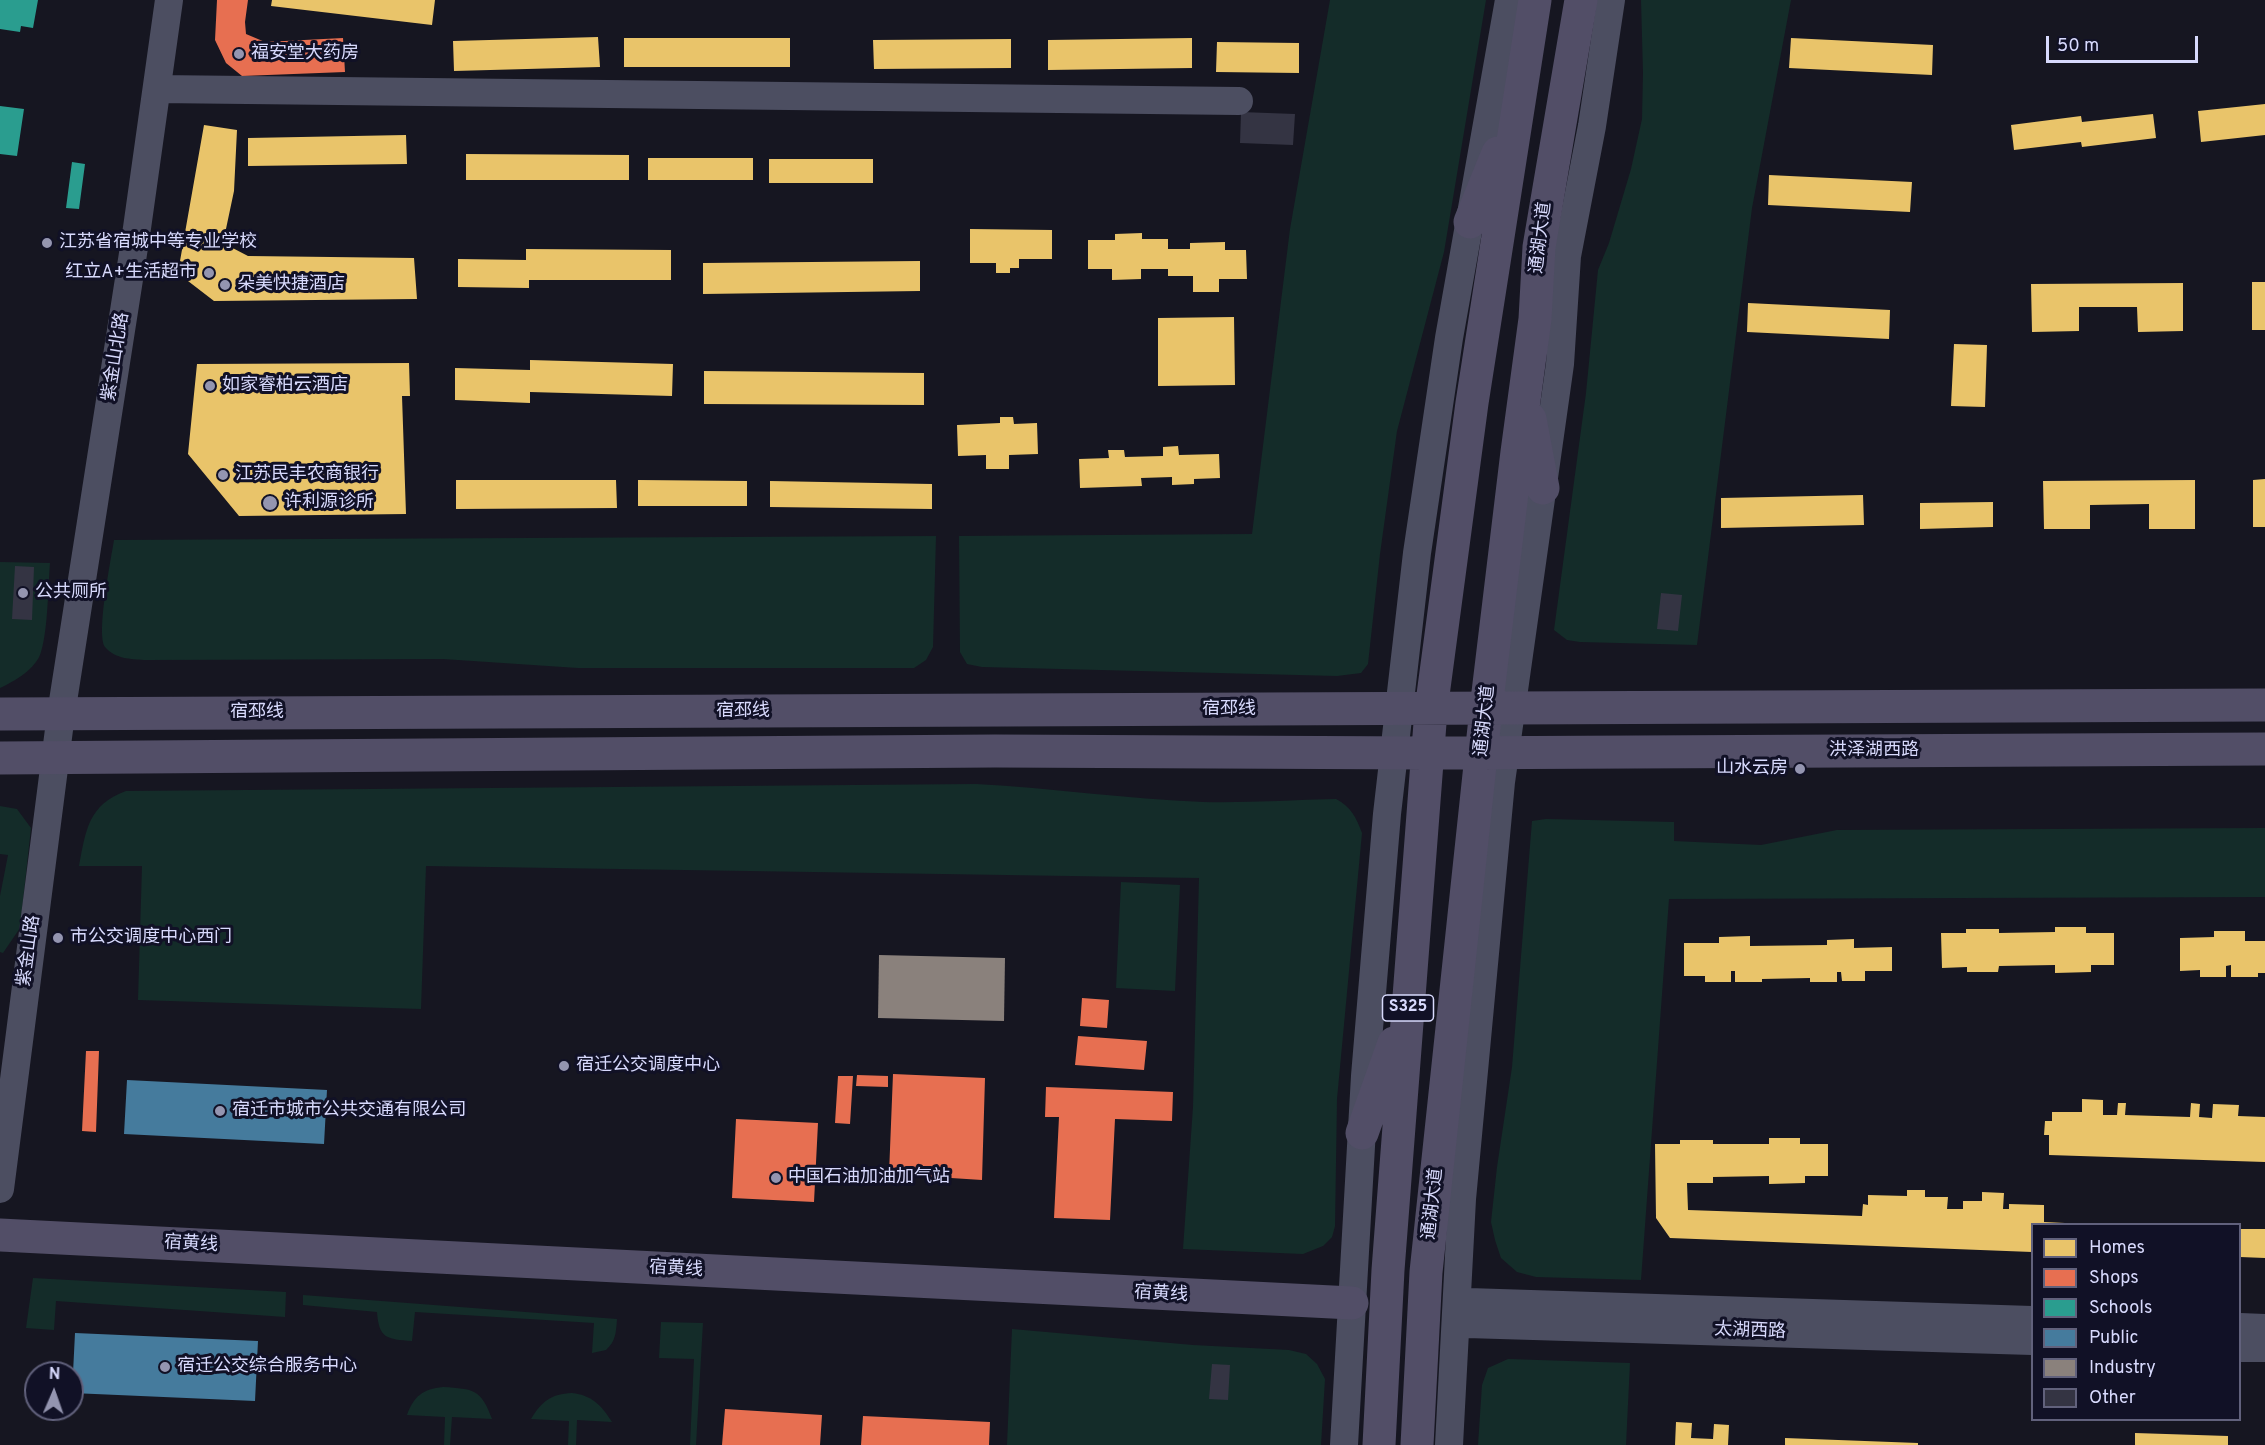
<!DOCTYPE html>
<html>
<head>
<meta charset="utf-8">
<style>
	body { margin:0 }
	#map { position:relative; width:2265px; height:1445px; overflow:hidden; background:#161621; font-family:Overpass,sans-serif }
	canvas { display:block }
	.legend { position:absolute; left:2031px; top:1223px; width:210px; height:198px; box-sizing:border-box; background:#111126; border:2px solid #61617c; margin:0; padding:8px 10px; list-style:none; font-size:18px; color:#d8dafd }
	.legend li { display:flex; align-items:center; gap:12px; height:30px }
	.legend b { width:30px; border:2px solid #61617c }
	.north { position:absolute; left:24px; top:1361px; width:60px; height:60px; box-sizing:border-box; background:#111126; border:2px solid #61617c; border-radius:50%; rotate:2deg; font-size:16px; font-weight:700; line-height:24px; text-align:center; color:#d8dafd }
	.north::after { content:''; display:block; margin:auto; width:21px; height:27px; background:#9495b0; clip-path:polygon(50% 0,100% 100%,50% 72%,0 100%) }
	.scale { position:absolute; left:2046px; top:36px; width:152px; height:27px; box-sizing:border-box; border:3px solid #d8dafd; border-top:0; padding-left:8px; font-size:18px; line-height:21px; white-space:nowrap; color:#d8dafd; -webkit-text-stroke:4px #111126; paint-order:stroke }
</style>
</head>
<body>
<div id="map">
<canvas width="2265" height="1445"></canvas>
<ul class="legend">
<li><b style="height:16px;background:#e9c46a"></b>Homes</li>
<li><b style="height:16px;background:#e76f51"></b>Shops</li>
<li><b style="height:16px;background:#2a9d8f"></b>Schools</li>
<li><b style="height:16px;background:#457b9d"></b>Public</li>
<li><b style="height:16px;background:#8a817c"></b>Industry</li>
<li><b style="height:16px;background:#343443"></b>Other</li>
</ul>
<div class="north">N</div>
<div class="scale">50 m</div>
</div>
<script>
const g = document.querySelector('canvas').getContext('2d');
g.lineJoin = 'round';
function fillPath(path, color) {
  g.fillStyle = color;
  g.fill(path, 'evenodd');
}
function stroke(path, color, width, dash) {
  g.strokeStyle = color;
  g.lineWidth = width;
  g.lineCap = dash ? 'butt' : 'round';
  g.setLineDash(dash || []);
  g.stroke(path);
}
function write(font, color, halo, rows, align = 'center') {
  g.font = font + ' Overpass,"Noto Sans SC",sans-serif';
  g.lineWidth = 6;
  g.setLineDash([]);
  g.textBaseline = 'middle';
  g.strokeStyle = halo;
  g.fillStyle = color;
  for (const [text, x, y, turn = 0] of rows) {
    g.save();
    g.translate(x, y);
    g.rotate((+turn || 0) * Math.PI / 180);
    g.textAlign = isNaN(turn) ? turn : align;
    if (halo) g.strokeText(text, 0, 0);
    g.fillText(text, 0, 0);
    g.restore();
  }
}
const green = new Path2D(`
	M1330 0H1486L1444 252 1397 431 1380 554 1368 664 1361 673 1337 676 982 667 967 664 960 652 959 536 1252 534 1290 229Z
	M1641 0H1791L1752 208 1697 645 1580 642 1567 640 1554 630 1586 393 1598 270 1609 243 1631 169 1642 119 1643 73Z
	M936 536 933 647 926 660 914 668H578L443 659 144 660C131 659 115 659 105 647 96 634 111 559 114 540Z
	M0 562 50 563C48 588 48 630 41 652 36 669 15 681 0 688Z
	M976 784C1052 788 1127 799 1203 802 1247 803 1292 800 1336 799 1351 807 1356 817 1362 833L1337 1099 1335 1226 1332 1237 1323 1246 1303 1254 1183 1249 1193 1107 1199 878 426 866 421 1009 138 1000 142 866H79C86 830 88 805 126 791Z
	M0 806 17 809 31 828 20 928 3 953 0 952V896L8 855 0 854Z
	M1546 819 1674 822V841L1761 845 1837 830 2265 828V897L1669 899 1641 1280 1536 1277 1517 1272 1501 1258 1495 1240 1491 1222 1497 1167 1512 1067 1532 821Z
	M1121 882 1180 885 1175 991 1116 988Z
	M33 1278 286 1292 285 1317 56 1301 54 1330 26 1328Z
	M303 1295 617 1319C616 1332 616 1341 606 1350L592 1353 594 1323 415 1312 412 1341C387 1339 379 1339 377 1312L303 1305Z
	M661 1322 703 1323 696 1445H690L694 1359 659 1358Z
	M1012 1329 1193 1345 1289 1350 1306 1354 1317 1364 1325 1379 1321 1445H1007Z
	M1508 1359 1630 1363 1626 1445H1478L1482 1385 1488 1368Z
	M443 1387C474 1389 481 1389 492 1419L452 1417 450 1445H444L445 1417 407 1415C414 1396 423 1389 443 1387Z
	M572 1393C592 1395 602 1406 612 1422L577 1420 576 1445H568L569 1421 531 1419C542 1401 551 1394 572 1393Z`);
const homes = new Path2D(`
	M272 0H435L432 25 271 6Z
	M598 37 600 67 454 71 453 41Z
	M624 38H790V67H624Z
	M1192 38V68L1048 70V40Z
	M1791 38 1933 45 1932 75 1789 68Z
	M1011 39V68L874 69 873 40Z
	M1217 42 1299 43V73L1216 72Z
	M2265 104V135L2201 142 2198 111Z
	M2153 114 2156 138 2082 147 2081 142 2014 150 2011 125 2081 116 2082 122Z
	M204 125 237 130 234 191 223 243 248 256 414 258 417 299 214 301 188 281 180 261Z
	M406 135 407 164 248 166V138Z
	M466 154 629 155V180H466Z
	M648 158H753V180H648Z
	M769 159H873V183H769Z
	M1769 175 1912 182 1910 212 1768 205Z
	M970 229 1052 230V259H1019V268H1010V273H996V263H970Z
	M1142 233V239H1168V249H1190V243L1225 242V250H1246L1247 279H1219V292H1193V276H1168V269H1141V279L1112 280V269H1088V240H1115V234Z
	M526 249 671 250V280H529V288L458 287V259L526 260Z
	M920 261V291L703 294V263Z
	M2252 282H2265V330H2252Z
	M2183 283V331L2138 332 2137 307H2079V331L2032 332 2031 284Z
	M1748 303 1890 310 1889 339 1747 332Z
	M1234 317 1235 385 1158 386V318Z
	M1954 344 1987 345 1985 407 1951 406Z
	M530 360 673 364 672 396 530 392V403L455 400V368L530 370Z
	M409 363 410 396H402L406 514 239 516 188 454 197 364Z
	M704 371 924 373V405L704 404Z
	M1000 417H1013L1014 424 1037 423 1038 454 1009 455V469H986V455L958 456 957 425 1000 423Z
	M1178 446 1179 455 1219 454 1220 478 1194 479V484L1172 485V477L1141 478 1142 486 1080 488 1079 459 1109 458 1108 450H1124L1125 457 1163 456V447Z
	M2265 479V527H2253V480Z
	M456 480H616L617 508 456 509Z
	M638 480 747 481V506H638Z
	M2195 480V529H2149V504L2090 505V529H2044L2043 481Z
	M770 481 932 484V509L770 507Z
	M1863 495 1864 525 1721 528V498Z
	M1993 502V527L1920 529V503Z
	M2055 927H2086V933H2114V965H2091V972L2055 973V965L1999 966 1998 972H1967V967L1942 968 1941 933H1966V929H1999V933L2055 932Z
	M2214 931H2245V941H2265V973H2258V977H2231V965L2226 966V977H2200V970L2180 971V938L2214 937Z
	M1750 936V946L1827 945V940L1854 939V948L1892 947V971H1865V981H1842L1841 972H1837V982H1810V978L1762 979V982H1735V971H1731V982H1705V976H1684V943H1719V937Z
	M2082 1099 2103 1100V1115H2117L2118 1103H2126L2125 1115 2190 1117 2191 1103 2200 1104 2199 1117 2212 1118 2213 1104 2239 1105 2238 1116 2265 1117V1162L2049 1155V1135H2044L2045 1121H2052V1112H2082Z
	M1769 1138H1800V1144H1828V1176H1805V1183L1769 1184V1176L1713 1177V1183H1687L1688 1210 1862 1216 1863 1204 1868 1205V1195L1907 1196V1190H1925V1197H1948L1947 1209H1963V1201H1982V1192L2004 1193 2003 1209H2009V1204L2044 1205V1222L2065 1223V1224H2032V1252L1670 1238 1656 1218 1655 1144H1680V1140H1713V1144H1769Z
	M2240 1229H2265V1258L2240 1257Z
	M1676 1422 1692 1423 1691 1438 1713 1439 1714 1424 1729 1425 1728 1445H1675Z
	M2135 1433 2228 1436V1445H2135Z
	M1785 1438 1918 1443V1445H1785Z`);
const shops = new Path2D(`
	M217 0H248L245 22 246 34 265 42 343 38 345 72 242 76 226 63 215 40Z
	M1082 998 1109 1000 1107 1028 1080 1026Z
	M1078 1036 1147 1041 1144 1070 1075 1065Z
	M86 1051H99L96 1132 82 1131Z
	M893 1074 985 1078 982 1180 889 1174Z
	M857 1075 888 1076V1087L856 1086Z
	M838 1076H853L850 1124 835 1123Z
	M1046 1087 1173 1092 1172 1121 1115 1119 1110 1220 1054 1218 1059 1117H1045Z
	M736 1119 818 1123 814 1202 732 1198Z
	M725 1409 822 1415 820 1445H722Z
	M863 1416 990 1422 989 1445H861Z`);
const schools = new Path2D(`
	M0 0H38L33 28 21 26 20 32 0 29Z
	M0 106 24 109 17 156 0 154Z
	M72 162 85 164 79 209 66 208Z`);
const public = new Path2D(`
	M127 1080 327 1090 324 1144 124 1134Z
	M75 1333 258 1341 255 1401 72 1393Z`);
const industry = new Path2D(`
	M879 955 1005 958 1004 1021 878 1018Z`);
const building = new Path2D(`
	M1241 112 1295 114 1293 145 1240 143Z
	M15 566 34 567 32 620 12 619Z
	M1661 593 1682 595 1678 631 1657 629Z
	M1212 1364 1230 1365 1228 1400 1209 1399Z`);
const minor = new Path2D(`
	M157 89 1239 101
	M0 1189 61 714 137 228 169 0
	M1468 1302 2032 1320
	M1467 1324 2032 1341
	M2240 1327 2265 1328
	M2240 1348H2265
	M1344 1445 1365 1076 1387 814 1417 553 1449 338 1509 0
	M1449 1445 1462 1199 1501 782 1560 364 1567 256 1592 126 1611 0`);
const major = new Path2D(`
	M1470 222 1498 153
	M1530 419 1543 488
	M0 714 2265 705
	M0 758 995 751 1427 753 2265 749
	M1362 1133 1394 1043
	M0 1235 1352 1303
	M1379 1445 1388 1270 1431 710 1472 403 1535 0
	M1417 1445 1426 1272 1486 709 1517 452 1535 319 1539 247 1581 0`);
const markers = [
	[239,54,6,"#9495b0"],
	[47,243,6,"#9495b0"],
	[209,273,6,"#9495b0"],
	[225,285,6,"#9495b0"],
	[210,386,6,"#9495b0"],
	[223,475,6,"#9495b0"],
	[270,503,8,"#9495b0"],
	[23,593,6,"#9495b0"],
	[1800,769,6,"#9495b0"],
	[58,938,6,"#9495b0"],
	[564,1066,6,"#9495b0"],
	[220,1111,6,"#9495b0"],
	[776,1178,6,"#9495b0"],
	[165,1367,6,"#9495b0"]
];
const shields = [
	[1408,1008,51]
];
const shieldNames = [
	["S325",1408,1008]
];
const poiNames = [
	["福安堂大药房",251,54],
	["江苏省宿城中等专业学校",59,243],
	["红立A+生活超市",197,273,"right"],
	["朵美快捷酒店",237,285],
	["如家睿柏·云酒店",222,386],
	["江苏民丰农商银行",235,475],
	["许利源诊所",284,503],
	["公共厕所",35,593],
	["山水云房",1788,769,"right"],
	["市公交调度中心西门",70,938],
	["宿迁公交调度中心",576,1066],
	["宿迁市城市公共交通有限公司",232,1111],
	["中国石油加油加气站",788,1178],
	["宿迁公交综合服务中心",177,1367]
];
const streetNames = [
	["通湖大道",1542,238,-83],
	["紫金山北路",117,357,-81],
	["宿邳线",1229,710],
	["宿邳线",743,712],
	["宿邳线",257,713],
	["通湖大道",1486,721,-84],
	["洪泽湖西路",1874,751],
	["紫金山路",30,951,-82],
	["通湖大道",1434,1204,-84],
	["宿黄线",191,1245,3],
	["宿黄线",676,1270,3],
	["宿黄线",1161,1295,3],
	["太湖西路",1750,1332,2]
];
fillPath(green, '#142c29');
fillPath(homes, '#e9c46a');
fillPath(shops, '#e76f51');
fillPath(schools, '#2a9d8f');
fillPath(public, '#457b9d');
fillPath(industry, '#8a817c');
fillPath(building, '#343443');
stroke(minor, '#4c4e61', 28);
stroke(major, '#524e67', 33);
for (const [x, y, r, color] of markers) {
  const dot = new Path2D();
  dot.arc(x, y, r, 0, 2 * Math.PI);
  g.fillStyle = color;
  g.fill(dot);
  stroke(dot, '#111126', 2);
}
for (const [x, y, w] of shields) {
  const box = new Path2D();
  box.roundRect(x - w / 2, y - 13, w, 26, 4.5);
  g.fillStyle = '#111126';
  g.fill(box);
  stroke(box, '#d8dafd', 1.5);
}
write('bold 16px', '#d8dafd', null, shieldNames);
write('18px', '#d8dafd', '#111126', poiNames, 'left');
write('18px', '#d8dafd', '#111126', streetNames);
</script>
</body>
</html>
